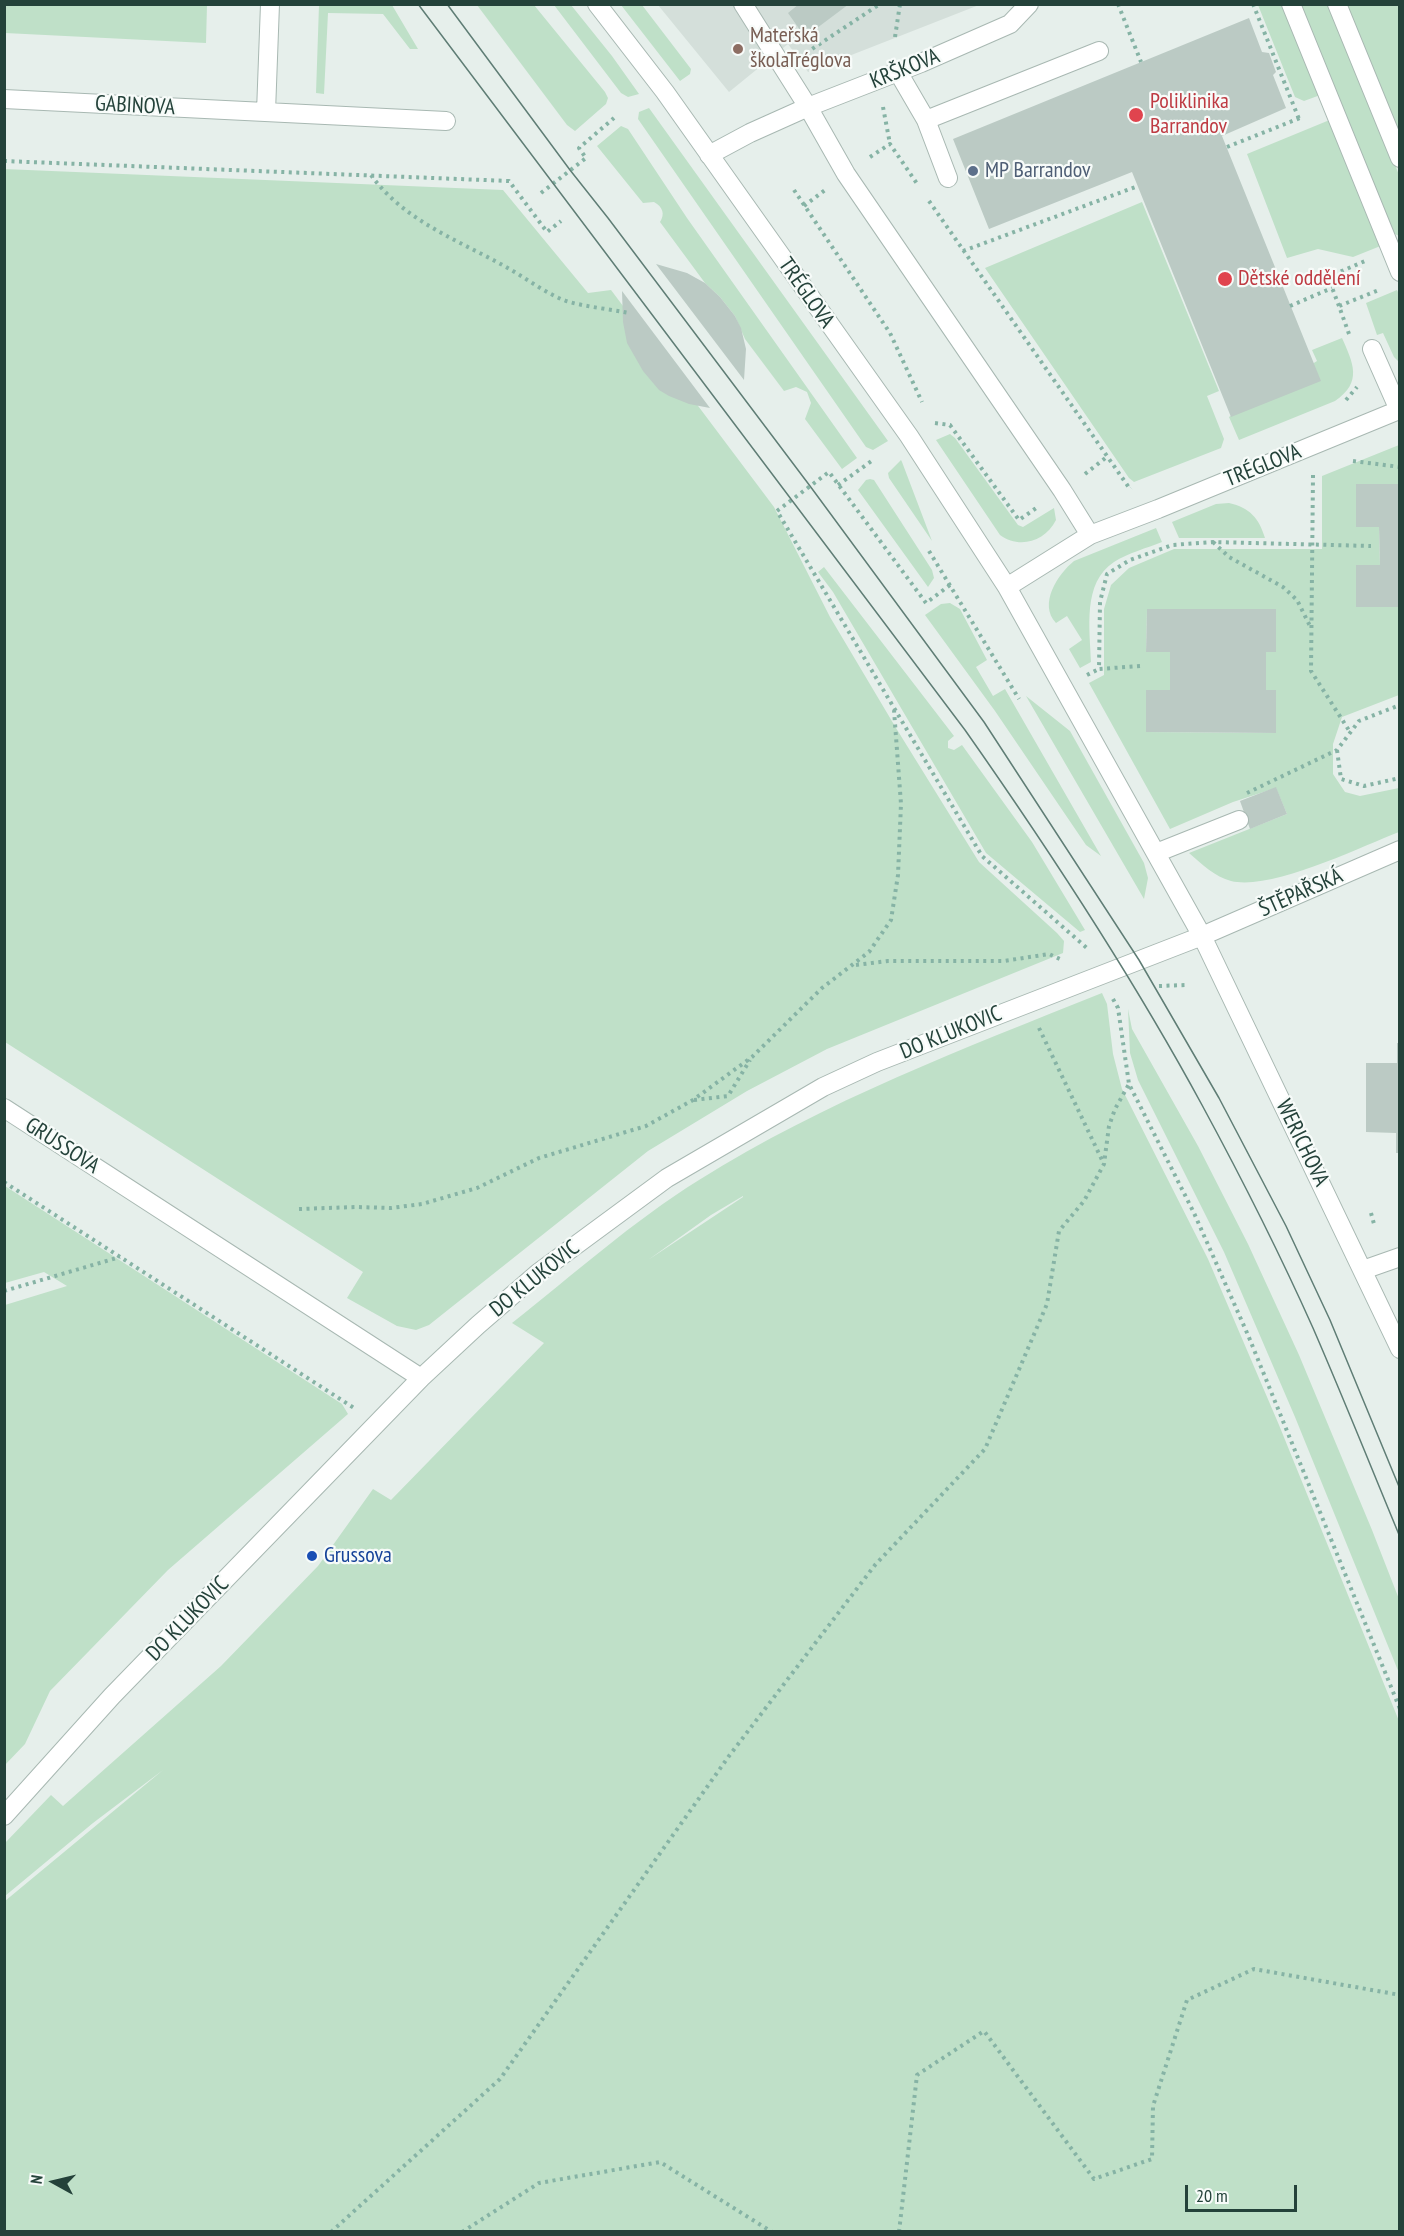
<!DOCTYPE html>
<html>
<head>
<meta charset="utf-8">
<style>
	body { margin:0 }
	#map { position:relative; width:1404px; height:2236px; overflow:hidden; background:#e6efeb; font-family:"PT Sans Narrow",sans-serif }
	canvas { display:block }
	.frame { position:absolute; inset:0; border:6px solid #24423a; pointer-events:none }
	.north { position:absolute; left:24px; top:2152px; width:60px; height:60px; -webkit-text-stroke:4px #f7fbf9; paint-order:stroke; rotate:278deg; font-size:16px; font-weight:700; line-height:24px; text-align:center; color:#24423a }
	.north::after { content:''; display:block; margin:auto; width:21px; height:27px; background:#24423a; clip-path:polygon(50% 0,100% 100%,50% 72%,0 100%) }
	.scale { position:absolute; left:1185px; top:2185px; width:112px; height:27px; box-sizing:border-box; border:3px solid #24423a; border-top:0; padding-left:8px; font-size:18px; line-height:21px; white-space:nowrap; color:#24423a; -webkit-text-stroke:4px #f7fbf9; paint-order:stroke }
</style>
</head>
<body>
<div id="map">
<canvas width="1404" height="2236"></canvas>
<div class="frame"></div>
<div class="north">N</div>
<div class="scale">20 m</div>
</div>
<script>
const g = document.querySelector('canvas').getContext('2d');
g.lineJoin = 'round';
function fillPath(path, color) {
  g.fillStyle = color;
  g.fill(path, 'evenodd');
}
function stroke(path, color, width, dash) {
  g.strokeStyle = color;
  g.lineWidth = width;
  g.lineCap = dash ? 'butt' : 'round';
  g.setLineDash(dash || []);
  g.stroke(path);
}
function write(font, color, halo, rows, align = 'center') {
  g.font = font + ' "PT Sans Narrow",sans-serif';
  g.lineWidth = 4.5;
  g.setLineDash([]);
  g.textBaseline = 'middle';
  g.strokeStyle = halo;
  g.fillStyle = color;
  for (const [text, x, y, turn = 0] of rows) {
    g.save();
    g.translate(x, y);
    g.rotate((+turn || 0) * Math.PI / 180);
    g.textAlign = isNaN(turn) ? turn : align;
    if (halo) g.strokeText(text, 0, 0);
    g.fillText(text, 0, 0);
    g.restore();
  }
}
const built = new Path2D(`
	M658 5H979L808 72 788 44 729 92Z`);
const green = new Path2D(`
	M5 4 207 5 206 43 5 33Z
	M319 5H392L418 49H410L383 14 328 13 324 94 316 93Z
	M477 5H534L605 92 608 98 606 104 575 131 567 125Z
	M554 5H571L612 56 639 94 628 97 621 93Z
	M621 5H642L691 69 690 74 680 81Z
	M1258 5H1286L1323 94 1304 101 1295 97Z
	M1301 5H1332L1399 175V236L1393 233Z
	M1346 5H1399V139Z
	M649 108 888 441 873 450 866 447 638 119 639 112Z
	M1332 119 1383 245 1353 257 1318 249 1287 258 1247 154Z
	M621 126 628 129 687 218 857 458 842 469 805 419 811 403 807 392 796 387 784 391 745 339 735 316 720 297 705 283 660 222C665 214 663 207 654 202L643 203 597 146Z
	M4 169 503 190 588 293 611 290 774 507 830 617 896 728 979 862 1057 933 1064 941 1063 953 827 1049 747 1091 648 1151 429 1325 416 1330 397 1326 347 1298 363 1272 5 1042Z
	M1142 202 1219 391 1207 396 1224 439 1221 448 1134 482 1129 478 985 268Z
	M1397 290 1400 296 1399 362 1394 357 1383 333 1377 335 1366 303Z
	M1342 338C1353 363 1363 382 1335 401L1239 440 1229 417 1317 361 1312 350Z
	M950 434 955 438 1018 525 1023 527 1054 508 1056 520C1045 542 1019 549 1000 535L936 440Z
	M1399 445V484L1356 485V527H1379L1380 565H1356V607H1399V695L1342 717 1333 744V774L1345 792 1360 796 1399 788V832C1360 847 1271 891 1231 881 1215 877 1202 864 1189 853L1287 814 1276 788 1233 802 1170 829 1089 683 1104 675V609L1111 585 1129 568 1174 549H1322V476ZM1147 610H1276V652H1266V690H1276L1275 733 1147 732 1146 690H1170V652H1146Z
	M901 460 902 462 932 541 889 478 888 473Z
	M870 479 874 480 932 570 934 578 928 587 858 490 866 480Z
	M1229 503C1250 508 1259 518 1265 538H1179L1172 522 1216 504Z
	M1156 528 1162 542C1147 548 1128 553 1114 562 1082 583 1090 629 1091 662L1080 668 1069 649 1082 640 1067 616 1056 623C1038 604 1058 574 1074 561Z
	M824 567 954 736 948 741V748L954 750 962 745 1032 842 1085 930 1080 932 986 853 833 592 818 572Z
	M950 603 960 609 987 660 976 667 993 696 1005 689 1101 856 1086 845 995 711 925 615 941 604Z
	M1026 696 1070 731 1144 863 1148 878 1144 899Z
	M1102 993 1107 1004 1113 1054 1122 1089 1208 1259 1279 1425 1399 1721V2231H5V1901L163 1770 93 1823 5 1896V1843L51 1795 63 1806 221 1666 318 1566 373 1489 391 1500 544 1343 512 1323C573 1275 633 1221 699 1180 825 1101 965 1048 1102 993ZM743 1196V1197L648 1260 711 1215Z
	M1128 1009 1132 1029 1198 1146 1248 1244 1299 1355 1372 1530 1399 1599V1673L1295 1417 1224 1252 1138 1080 1130 1053Z
	M5 1186 342 1404 348 1414 168 1570 50 1691 25 1744 5 1765V1305L67 1286 44 1272 5 1283Z`);
const building = new Path2D(`
	M799 4H849L805 37 788 13Z
	M1249 18 1262 52 1269 53 1276 72 1273 75 1286 108 1222 136 1321 381 1231 417 1132 172 989 229 953 139Z
	M656 264 687 273 705 283 720 297 735 316 741 328 746 349 744 380Z
	M622 291 710 408 689 404 669 396 659 390 643 371 627 343 623 322Z
	M1356 484H1400V607H1356V565H1380L1379 527H1356Z
	M1147 609H1276V652H1266V690H1276V733L1146 732V690H1170V652H1146Z
	M1276 787 1287 814 1250 829 1240 801Z
	M1397 1043H1400V1153H1396V1133L1366 1132V1063H1397Z`);
const path = new Path2D(`
	M1118 4 1141 62
	M1253 4 1299 119
	M895 37 900 4
	M806 53 880 4
	M883 107 890 144
	M1227 147 1300 118
	M870 157 890 144 918 185
	M4 161 509 181 547 232 561 221
	M371 175C404 221 458 240 506 267 526 278 545 293 566 301 586 307 609 309 629 313
	M794 190 890 333 922 402
	M541 193 586 158 579 148 614 118
	M929 201 1130 489 1131 488
	M804 206 825 190
	M963 251 1138 186
	M1290 306 1332 288
	M1339 306 1328 277 1365 261
	M1349 334 1339 306 1379 290
	M1346 400 1357 387
	M935 423 950 425 1019 520 1039 506
	M1353 461 1400 467
	M1085 474 1108 456
	M1313 475 1311 671 1350 732
	M838 485 873 460
	M1213 542 1229 557 1283 587 1297 600 1311 628
	M929 551 1019 699
	M950 585 926 603 829 472 777 511 982 856 1088 949
	M1140 666 1099 669 1100 602 1107 574 1130 560 1172 545 1213 542 1371 546
	M1087 675 1099 669
	M1337 750 1341 779 1364 786 1400 778
	M1247 793 1337 750 1359 721 1400 705
	M856 965 888 961H1004L1049 954 1062 960
	M1159 986 1185 985
	M1113 999 1118 1008 1129 1084 1194 1213 1248 1335 1400 1709
	M1039 1028 1103 1162
	M694 1100 728 1096 750 1060
	M4 1182 354 1408
	M299 1209 356 1207 391 1208 422 1204 477 1188 539 1158 646 1126 693 1100 752 1057 822 988 869 952 891 920 898 875 901 804 894 710
	M1371 1213 1374 1224
	M4 1291 120 1257
	M331 2232 500 2079 729 1756 875 1565 985 1449 1047 1304 1059 1231 1084 1201 1104 1164 1109 1126 1115 1109 1129 1084
	M462 2232 539 2183 660 2162 772 2232
	M899 2232 917 2075 984 2031 1094 2179 1152 2159 1153 2106 1187 2000 1254 1969 1400 1995`);
const minor = new Path2D(`
	M597 4 665 92 909 436 1007 587 1202 936 1400 1349
	M743 4 808 107 846 174 1062 490 1090 535
	M1291 4 1400 272
	M1337 4 1400 158
	M898 72 926 120 948 178
	M4 99 446 121
	M266 112 270 4
	M926 120 1099 51
	M709 155 750 133 808 107 921 63 1010 24 1029 4
	M1007 587 1090 535 1158 509 1399 410 1372 349
	M1156 853 1239 820
	M4 1108 421 1378
	M1363 1270 1400 1257
	M4 1816 112 1696 421 1378 478 1325 538 1273 667 1178 823 1087 877 1062 1202 936 1400 850`);
const tram = new Path2D(`
	M418 4 965 730C1050 851 1131 974 1202 1105 1241 1177 1279 1252 1313 1328 1343 1397 1371 1467 1400 1537
	M447 4 570 170 608 218 810 486 984 722 1139 960 1219 1098 1286 1226 1330 1320 1400 1489`);
const markers = [
	[738,49,6,"#8d6e63"],
	[1136,115,8,"#e0444e"],
	[973,171,6,"#5c6f8a"],
	[1225,279,8,"#e0444e"],
	[312,1556,6,"#1a4fb4"]
];
const educationNames = [
	["Mateřská",750,36],
	["školaTréglova",750,61]
];
const streetNames = [
	["KRŠKOVA",905,69,-22],
	["GABINOVA",135,106,3],
	["TRÉGLOVA",806,293,55],
	["TRÉGLOVA",1263,466,-22],
	["ŠTĚPAŘSKÁ",1301,893,-24],
	["DO KLUKOVIC",951,1033,-22],
	["WERICHOVA",1302,1143,64],
	["GRUSSOVA",62,1146,33],
	["DO KLUKOVIC",535,1279,-39],
	["DO KLUKOVIC",188,1619,-46]
];
const healthNames = [
	["Poliklinika",1150,102],
	["Barrandov",1150,127],
	["Dětské oddělení",1238,279]
];
const serviceNames = [
	["MP Barrandov",985,171]
];
const transitNames = [
	["Grussova",324,1556]
];
fillPath(built, '#d4dfda');
fillPath(green, '#bfe0c8');
fillPath(building, '#bbcac4');
stroke(minor, '#a8b8b2', 20);
stroke(path, '#86b3a5', 4, [3, 4.5]);
stroke(minor, '#fff', 18);
stroke(tram, '#5f7d75', 1.5);
for (const [x, y, r, color] of markers) {
  const dot = new Path2D();
  dot.arc(x, y, r, 0, 2 * Math.PI);
  g.fillStyle = color;
  g.fill(dot);
  stroke(dot, '#f7fbf9', 2);
}
write('22px', '#785e54', '#f7fbf9', educationNames, 'left');
write('22px', '#24423a', '#f7fbf9', streetNames);
write('22px', '#be3a42', '#f7fbf9', healthNames, 'left');
write('22px', '#4e5e75', '#f7fbf9', serviceNames, 'left');
write('22px', '#164399', '#f7fbf9', transitNames, 'left');
</script>
</body>
</html>
